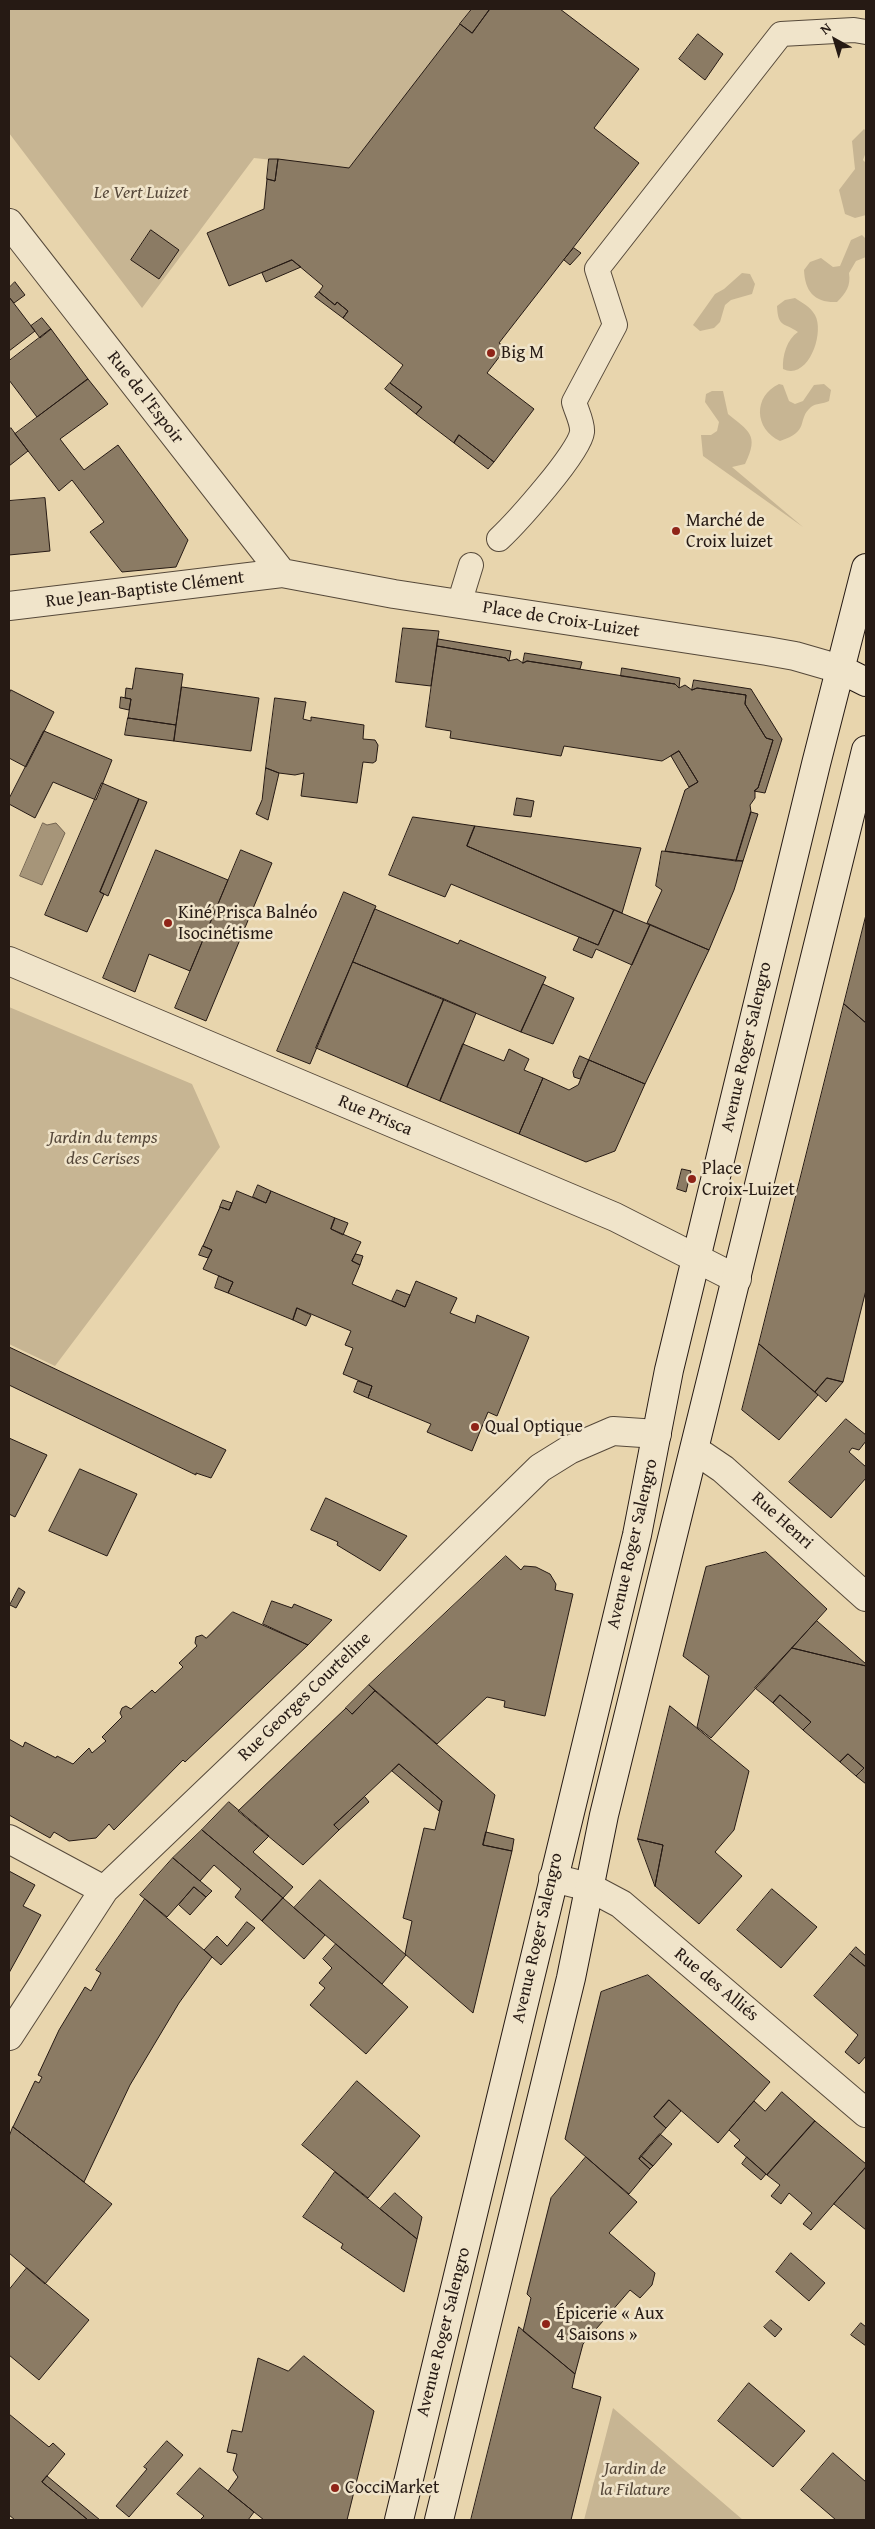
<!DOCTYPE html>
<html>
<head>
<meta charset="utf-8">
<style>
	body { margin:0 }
	#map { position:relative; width:875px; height:2529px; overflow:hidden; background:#e8d5ad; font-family:"Gentium Book Plus",serif }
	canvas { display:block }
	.frame { position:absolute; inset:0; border:10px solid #261a14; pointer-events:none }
	.north { position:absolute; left:810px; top:15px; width:50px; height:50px; -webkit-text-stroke:4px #f0e4ca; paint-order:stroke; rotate:321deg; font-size:14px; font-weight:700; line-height:20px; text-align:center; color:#261a14 }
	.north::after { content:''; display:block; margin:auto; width:18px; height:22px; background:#261a14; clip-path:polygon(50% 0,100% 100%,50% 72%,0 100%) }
</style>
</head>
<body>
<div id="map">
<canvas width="875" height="2529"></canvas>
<div class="frame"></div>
<div class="north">N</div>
</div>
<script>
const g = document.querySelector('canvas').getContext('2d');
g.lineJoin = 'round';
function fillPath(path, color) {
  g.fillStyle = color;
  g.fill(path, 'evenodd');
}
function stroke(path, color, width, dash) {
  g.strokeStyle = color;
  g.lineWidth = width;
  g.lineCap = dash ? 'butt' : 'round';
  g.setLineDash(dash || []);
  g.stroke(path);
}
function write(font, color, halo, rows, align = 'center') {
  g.font = font + ' "Gentium Book Plus",serif';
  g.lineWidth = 5;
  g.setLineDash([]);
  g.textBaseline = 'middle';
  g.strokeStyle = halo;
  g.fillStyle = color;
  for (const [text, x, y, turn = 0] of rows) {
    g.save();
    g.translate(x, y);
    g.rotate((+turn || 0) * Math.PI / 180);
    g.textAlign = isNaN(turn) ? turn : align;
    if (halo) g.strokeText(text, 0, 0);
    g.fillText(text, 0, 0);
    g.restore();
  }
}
const green = new Path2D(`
	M9 9H472L349 168 254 158 142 308 9 133Z
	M864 129 866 131V152L863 160 866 163V215L855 218 845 214 839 190 855 169 852 141Z
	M862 235 866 239V257L856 261 849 273C851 286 846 293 837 302 815 303 805 292 804 270L810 262 821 258 833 267 840 266 851 240Z
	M742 273 750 274 755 284 752 294 731 300 725 305 720 322 714 328 700 331 693 325 715 294 724 289Z
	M795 298C802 303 810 306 815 315 825 333 808 381 783 369 782 356 787 339 798 332 784 322 778 328 777 306L785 300Z
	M779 384 783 385 789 401 795 404 803 401 814 385 824 384 831 390 829 401C823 404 816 403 811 407 796 420 811 431 780 441 754 429 753 396 779 384Z
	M712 391H723L728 414C748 431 760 434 745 464L732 467 803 527 703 456 701 435H711L717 431 719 422 705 402 706 394Z
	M9 1007 192 1084 220 1147 55 1366 9 1344Z
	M613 2408 743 2520H584Z`);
const water = new Path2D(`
	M43 823 47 825 56 823 65 833 42 885 20 876Z`);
const building = new Path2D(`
	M472 9H490L472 33 460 24Z
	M490 9H560L639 69 594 128 639 163 499 343 506 348 487 373 534 409 494 462 459 435 454 443 416 414 422 407 390 383 403 365 343 318 348 311 337 302 335 305 319 292 323 286 292 260 229 286 207 233 264 209 267 179 275 181 278 159 349 168 460 24 472 33Z
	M698 34 723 54 705 80 679 59Z
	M269 159H278L275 181 267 179Z
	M151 230 179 250 159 279 131 260Z
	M574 248 581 253 570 265 564 260Z
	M292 260 301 267 266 282 262 273Z
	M15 282 25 295 14 303 9 297V288Z
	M319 292 335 305 337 302 348 311 343 318 315 297Z
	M9 297 35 331 9 351Z
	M42 318 51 329 40 338 31 326Z
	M51 329 88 379 37 417 9 380V361Z
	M88 379 108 404 60 439 84 470 118 445 188 540 176 567 122 572 90 532 104 522 72 480 59 491 15 434Z
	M390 383 422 407 416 414 385 389Z
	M11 428 28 451 9 466V430Z
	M459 435 494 462 488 469 454 443Z
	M45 498 50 551 9 555V501Z
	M403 628 439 631 431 686 396 682Z
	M438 639 511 651 509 661 506 658 437 646Z
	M437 646 506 658 508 661 517 659 523 663 527 661 675 684 679 688 685 685 692 690 697 688 746 695 745 704 766 738 773 740 758 788 755 790V798L750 805 751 812 736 861 665 851 685 790 698 782 679 751 662 761 564 746 561 756 450 738 451 731 426 727Z
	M525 653 582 662 580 669 527 661 523 663Z
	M136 668 183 674 176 725 128 718 131 699 125 698 126 688 132 689Z
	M622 668 680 678 679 688 675 684 621 676Z
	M694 680 751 689 782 739 765 793 754 791 758 788 773 740 766 738 745 704 746 695 697 688 692 690Z
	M182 687 259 698 251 751 174 741Z
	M11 690 54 712 26 767 9 758V695Z
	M121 697 131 699 129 710 120 708Z
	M275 698 306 702 303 719 311 721V717L364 725 363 739 375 740 378 745 376 761 373 763 363 762 357 803 301 796 304 773 295 775 279 773 266 768Z
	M128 718 176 725 174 741 125 735Z
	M44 731 112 760 96 800 53 782 35 818 9 804V799Z
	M679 751 698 782 689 787 671 756Z
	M266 768 279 773 268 820 256 814 262 800Z
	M102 783 139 799 100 892 104 894 87 932 45 915Z
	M517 798 534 801 531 817 514 815Z
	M139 799 147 802 108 896 100 892Z
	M751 812 758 814 743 861H736Z
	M413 817 475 826 467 846 614 910 598 945 451 884 445 897 389 875Z
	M475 826 641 848 622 913 467 846Z
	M156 850 228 880 190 971 149 954 135 992 103 978Z
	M241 850 272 863 206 1021 175 1008Z
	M662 851 743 861 734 890 709 950 647 923 662 890 656 886Z
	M344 892 376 906 310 1064 277 1051Z
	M375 909 458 944 460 940 546 977 521 1032 353 962Z
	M614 910 650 925 632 965 596 949 592 958 573 950 579 937 598 945Z
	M866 915V1023L844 1004Z
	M650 925 709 950 645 1084 589 1060Z
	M353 962 444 999 407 1087 316 1048Z
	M543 984 574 998 553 1044 521 1032Z
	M444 999 476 1013 440 1101 407 1087Z
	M844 1004 866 1023V1290L843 1382 827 1378 815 1392 759 1344Z
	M463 1044 504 1061 509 1049 529 1059 524 1070 543 1078 519 1134 440 1101Z
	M580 1056 589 1060 580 1079 574 1077 573 1072Z
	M589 1060 645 1084 615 1151 586 1162 519 1134 543 1078 569 1090 578 1085Z
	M682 1169 691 1171 686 1192 677 1189Z
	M258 1185 271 1191 266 1203 253 1197Z
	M237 1191 266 1203 271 1191 335 1218 331 1229 361 1242 352 1261 360 1265 352 1284 405 1307 416 1281 457 1298 450 1313 475 1323 477 1315 529 1337 497 1416 488 1412 472 1451 427 1432 431 1424 368 1398 372 1386 343 1374 353 1348 345 1345 351 1331 297 1308 293 1320 228 1293 233 1282 203 1269 212 1250 203 1246 220 1207 229 1210Z
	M223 1200 232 1203 229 1210 220 1207Z
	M335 1218 348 1223 343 1235 331 1229Z
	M203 1246 212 1250 208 1258 199 1255Z
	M356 1254 363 1256 360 1265 352 1261Z
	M219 1276 233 1282 228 1293 215 1288Z
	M397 1290 410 1295 405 1307 392 1301Z
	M297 1308 311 1315 306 1326 293 1320Z
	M759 1344 818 1395 779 1440 742 1410Z
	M9 1347 226 1450 211 1478 196 1473V1475L9 1385Z
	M827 1378 843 1382 826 1402 815 1392Z
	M358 1381 372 1386 368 1398 354 1392Z
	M846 1419 866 1435V1441L859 1450 852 1448 849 1452 866 1467V1478L831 1518 789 1482Z
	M9 1438 47 1455 15 1517 9 1514Z
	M80 1469 137 1494 107 1556 49 1531Z
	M326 1498 407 1536 380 1571 337 1545 338 1542 311 1530Z
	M766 1552 827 1609 711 1738 697 1727 709 1676 683 1656 706 1567Z
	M506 1556 521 1570 524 1566 536 1567 550 1574 556 1584 555 1590 573 1594 545 1716 504 1707 505 1701 487 1697 437 1744 369 1685Z
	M19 1588 25 1592 16 1608 10 1605Z
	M272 1601 292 1608 294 1604 332 1620 308 1645 263 1624Z
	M233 1612 308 1645 185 1762 183 1760 114 1830 109 1824 96 1838 69 1841 54 1832 50 1838 9 1815V1739L23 1747 25 1742 56 1758 57 1756 73 1764 89 1748 92 1753 106 1741 102 1737 122 1717 120 1713 122 1708 126 1706 131 1709 152 1690 155 1693 183 1667 179 1663 197 1646 195 1643 196 1637 202 1635 206 1638Z
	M817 1621 866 1664V1666L792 1648Z
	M792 1648 866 1666V1784L856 1776 864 1768 848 1754 840 1762 803 1730 811 1722 780 1695 773 1703 755 1688Z
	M369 1685 375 1691 352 1714 346 1708Z
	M375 1691 495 1795 483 1845 512 1851 473 2013 405 1954 412 1921 403 1918 424 1828 435 1830 442 1801 399 1764 334 1825 339 1830 303 1865 238 1811 346 1708 352 1714Z
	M780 1695 811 1722 803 1730 773 1703Z
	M670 1706 749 1771 734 1830 715 1852 742 1876 699 1924 655 1886 663 1845 638 1839Z
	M848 1754 864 1768 856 1776 840 1762Z
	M399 1764 442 1801 439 1811 392 1771Z
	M365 1797 369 1802 339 1830 334 1825Z
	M229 1802 269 1836 253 1852 293 1887 283 1898 202 1830Z
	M202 1830 283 1898 262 1921 235 1897 241 1889 214 1865 200 1881 173 1858Z
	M486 1832 514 1839 512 1851 483 1845Z
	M638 1839 663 1845 655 1886Z
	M173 1858 212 1891 206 1897 194 1887 167 1917 140 1895Z
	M9 1871 35 1885 23 1906 41 1915 9 1973Z
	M320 1880 406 1955 382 1984 294 1908Z
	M194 1887 206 1897 190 1915 179 1905Z
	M772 1889 817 1927 781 1968 737 1930Z
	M283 1898 325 1935 304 1959 262 1921Z
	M145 1899 212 1957 179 2003 130 2085 84 2182 13 2127 35 2081 39 2083 42 2077 38 2075 59 2030 85 1987 91 1991 101 1973 96 1970Z
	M247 1922 255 1928 221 1965 204 1950 217 1936 227 1946Z
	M336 1944 408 2007 366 2054 310 2005 325 1988 319 1983 332 1968 323 1959Z
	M856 1947 866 1956V1967L850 1954Z
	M850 1954 866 1967V2056L859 2064 845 2052 858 2035 814 1996Z
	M648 1975 770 2082 718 2143 669 2100 654 2117 666 2128 639 2159 650 2169 629 2194 565 2139 601 1992Z
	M357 2081 420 2136 368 2198 302 2145Z
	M782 2092 815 2121 767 2175 734 2146 740 2140 729 2130 754 2101 765 2111Z
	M669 2100 681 2111 666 2128 654 2117Z
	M815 2121 866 2164V2167L811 2230 803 2224 812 2213 789 2193 781 2204 771 2196 780 2185 767 2175Z
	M13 2127 112 2204 45 2284 9 2253V2137Z
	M660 2134 672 2144 653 2166 641 2156Z
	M641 2156 653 2166 650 2169 639 2159Z
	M586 2157 637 2202 609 2233 655 2273 652 2285 640 2298 630 2290 583 2344 575 2374 523 2331 531 2298 527 2294 551 2198Z
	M747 2157 766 2174 761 2180 742 2164Z
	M866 2167V2230L834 2204Z
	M335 2172 417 2239 404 2292 341 2248 343 2244 303 2217Z
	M395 2193 422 2217 417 2239 380 2209Z
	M791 2253 825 2283 809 2301 776 2272Z
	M27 2268 89 2320 39 2380 9 2355V2290Z
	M771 2320 782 2329 775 2337 764 2327Z
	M861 2323 866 2327V2346L851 2335Z
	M519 2327 575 2374 572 2388 601 2397 571 2520H471Z
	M304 2356 374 2411 347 2520H264L228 2491 238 2477 233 2470 237 2454 227 2452 232 2430 242 2432 258 2358 288 2371Z
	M749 2383 805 2431 773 2467 718 2421Z
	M9 2414 49 2447 53 2443 65 2454 42 2482 88 2520H15L9 2515Z
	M167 2441 183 2455 129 2517 116 2506 147 2469 144 2467Z
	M833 2453 866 2482V2520H836L801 2490Z
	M200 2468 254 2512 248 2520H200L204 2516 177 2494Z
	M47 2476 100 2520H88L42 2482Z`);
const lane = new Path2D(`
	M499 539C516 523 580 452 582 432 583 423 576 410 574 402L615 325 597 269 781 34 854 30 866 32
	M459 604 471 565`);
const street = new Path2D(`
	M9 223 282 573
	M9 606 282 573 394 594 767 651 795 656 840 669
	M9 961 615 1217 737 1279
	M695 1450 723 1469 866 1597
	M9 1839 104 1890
	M553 1878 589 1887 621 1904 866 2113
	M9 2036 104 1890 306 1697 540 1468 569 1450 613 1431 657 1434`);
const secondary = new Path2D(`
	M840 669 866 682
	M399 2520 637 1535 669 1370 816 764 866 568
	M439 2520 571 1978 604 1815 866 750`);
const markers = [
	[491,353,5,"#8f2418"],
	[676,531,5,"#8f2418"],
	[168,923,5,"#8f2418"],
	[692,1179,5,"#8f2418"],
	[475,1427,5,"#8f2418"],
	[546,2324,5,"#8f2418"],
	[335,2488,5,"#8f2418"]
];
const parkNames = [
	["Le Vert Luizet",141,193],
	["Jardin du temps",103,1138],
	["des Cerises",103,1159],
	["Jardin de",635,2469],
	["la Filature",635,2490]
];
const poiNames = [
	["Big M",501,353],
	["Marché de",686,521],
	["Croix luizet",686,542],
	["Kiné Prisca Balnéo",178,913],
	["Isocinétisme",178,934],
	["Place",702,1169],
	["Croix-Luizet",702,1190],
	["Qual Optique",485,1427],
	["Épicerie « Aux",556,2314],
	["4 Saisons »",556,2335],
	["CocciMarket",345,2488]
];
const streetNames = [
	["Rue de l'Espoir",145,398,52],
	["Rue Jean-Baptiste Clément",145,590,-7],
	["Place de Croix-Luizet",561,620,9],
	["Avenue Roger Salengro",747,1047,-77],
	["Rue Prisca",375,1116,23],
	["Rue Henri",782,1521,42],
	["Avenue Roger Salengro",633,1544,-77],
	["Rue Georges Courteline",305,1697,-44],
	["Avenue Roger Salengro",538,1938,-77],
	["Rue des Alliés",716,1985,40],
	["Avenue Roger Salengro",444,2332,-76]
];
fillPath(green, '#c7b593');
fillPath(water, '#a69579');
stroke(water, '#736451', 1);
fillPath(building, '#8b7b64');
stroke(building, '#261a14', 1);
stroke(lane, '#56493a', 26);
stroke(street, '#56493a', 30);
stroke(secondary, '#261a14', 30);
stroke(lane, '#f0e4ca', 24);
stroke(street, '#f0e4ca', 28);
stroke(secondary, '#f0e4ca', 28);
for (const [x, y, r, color] of markers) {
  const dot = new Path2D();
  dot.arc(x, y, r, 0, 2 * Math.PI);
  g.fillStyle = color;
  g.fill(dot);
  stroke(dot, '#f0e4ca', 2);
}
write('italic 18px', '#56483a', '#f0e4ca', parkNames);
write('18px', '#261a14', '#f0e4ca', poiNames, 'left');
write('18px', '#261a14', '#f0e4ca', streetNames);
</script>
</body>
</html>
